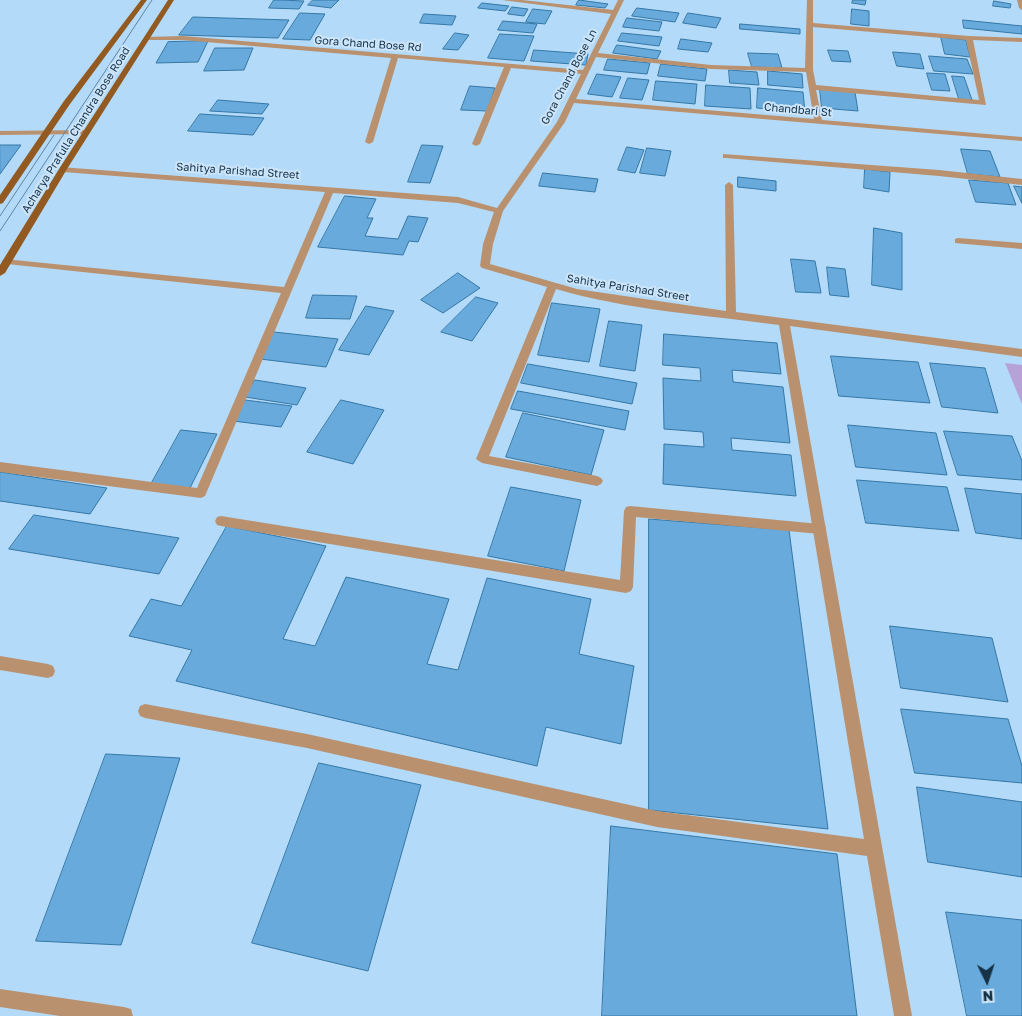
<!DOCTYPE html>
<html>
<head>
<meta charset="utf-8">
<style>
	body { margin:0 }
	#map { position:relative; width:1022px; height:1016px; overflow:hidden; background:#b3daf8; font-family:"Golos Text",sans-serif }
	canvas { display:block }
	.north { position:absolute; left:962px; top:956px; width:50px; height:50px; -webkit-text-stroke:4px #cce5fa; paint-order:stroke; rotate:176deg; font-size:14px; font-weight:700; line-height:20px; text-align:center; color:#163246 }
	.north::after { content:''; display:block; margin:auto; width:18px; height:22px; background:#163246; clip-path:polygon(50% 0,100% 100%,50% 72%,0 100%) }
</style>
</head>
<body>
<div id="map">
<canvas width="1022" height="1016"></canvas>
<div class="north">N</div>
</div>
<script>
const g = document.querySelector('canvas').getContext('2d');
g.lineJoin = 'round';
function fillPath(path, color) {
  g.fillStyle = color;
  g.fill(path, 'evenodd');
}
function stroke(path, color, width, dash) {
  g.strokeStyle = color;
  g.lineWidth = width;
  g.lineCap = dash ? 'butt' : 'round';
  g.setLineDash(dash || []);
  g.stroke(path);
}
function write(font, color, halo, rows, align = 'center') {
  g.font = font + ' "Golos Text",sans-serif';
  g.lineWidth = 4;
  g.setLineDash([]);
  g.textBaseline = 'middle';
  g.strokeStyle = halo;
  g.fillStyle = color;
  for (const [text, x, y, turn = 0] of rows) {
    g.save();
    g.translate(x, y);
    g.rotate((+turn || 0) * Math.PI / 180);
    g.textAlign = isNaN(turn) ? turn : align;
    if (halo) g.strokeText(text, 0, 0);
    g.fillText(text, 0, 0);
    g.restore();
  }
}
const green = new Path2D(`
	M1005 363 1022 365V404Z`);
const building = new Path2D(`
	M274 0H281L304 1 299 9 269 8Z
	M313 0H339L331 8 308 5Z
	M579 0 608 4 605 8 576 5Z
	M853 0H866L865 5 852 3Z
	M994 1 1011 4 1010 8 993 6Z
	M482 3 509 6 505 11 478 8Z
	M512 7 528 9 524 16 508 14Z
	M637 8 679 13 675 22 632 16Z
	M533 9 552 11 545 24 526 22Z
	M852 9 869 11V26L851 24Z
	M300 13 325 14 310 40 283 39Z
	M688 13 721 18 716 28 683 23Z
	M424 14 456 16 452 25 420 23Z
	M193 17 289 20 278 38 179 35Z
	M627 18 662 22 659 31 623 27Z
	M963 20 1022 26V34L964 28Z
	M503 21 537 24 533 33 498 30Z
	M740 24 800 29V34L740 29Z
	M455 33 469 35 458 50 443 49Z
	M622 33 662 37 659 46 618 41Z
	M500 34 534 36 524 61 488 58Z
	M941 37 966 40 970 57 945 54Z
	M681 39 712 43 708 52 678 49Z
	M208 41 198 62 156 63 168 42Z
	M617 45 661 51 657 59 613 53Z
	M215 48H253L244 70 204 71Z
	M534 50 588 54 586 65 531 61Z
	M828 50 848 51 851 62 832 61Z
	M893 52 920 54 924 69 897 66Z
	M748 53 778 54 782 68 752 67Z
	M929 56 967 59 973 74 934 71Z
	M608 59 650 63 647 74 604 70Z
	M661 64 707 69 705 81 658 76Z
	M729 70 757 72 759 85 730 83Z
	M768 71 802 74 803 88 768 85Z
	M927 73 945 74 950 91 932 90Z
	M597 74 621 77 612 97 588 94Z
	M952 76 964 77 972 100 959 99Z
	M628 78 649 80 642 100 620 98Z
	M656 81 697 84 695 104 653 100Z
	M706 85 750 88 751 109 705 106Z
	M470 86 495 88 487 111 461 110Z
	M758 88 803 92 805 112 757 108Z
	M820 89 855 92 858 111 822 108Z
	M218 100 269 104 262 114 210 111Z
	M200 114 264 118 253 135 188 131Z
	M0 145H21L0 174Z
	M422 145 443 146 430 183 408 182Z
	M627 147 644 150 635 173 618 170Z
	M647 148 671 151 665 176 640 173Z
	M961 149 990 151 1000 177 968 174Z
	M865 169 890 172 889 192 864 188Z
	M543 173 598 179 595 192 539 186Z
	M738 177 776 181V191L738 187Z
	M969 180 1008 183 1016 205 976 202Z
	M1014 186 1022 187V203Z
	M345 196 376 199 367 218H373L365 236 398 239 408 216 428 218 418 242 409 241 403 255 318 247Z
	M874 228 902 233V290L872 285Z
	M791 259 815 261 821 293 796 292Z
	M827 267 845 269 849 297 830 295Z
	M458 273 480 288 443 313 421 300Z
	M313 295 357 296 350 319 306 318Z
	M476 297 498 303 472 341 441 332Z
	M552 303 600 309 589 362 538 355Z
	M366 306 394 311 369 355 339 350Z
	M609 321 642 325 635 371 600 366Z
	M274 332 338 339 326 367 260 359Z
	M664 334 777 343 781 374 732 370 733 382 783 387 790 443 731 438 732 450 791 455 796 496 663 484 664 444 704 447 703 432 664 429 663 378 701 381 700 368 663 365Z
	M831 356 918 362 930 403 839 396Z
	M930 363 985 368 998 413 942 407Z
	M528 364 637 383 632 404 521 383Z
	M255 380 306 388 297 405 245 397Z
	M518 391 629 411 625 430 511 409Z
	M245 400 292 406 281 427 233 421Z
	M341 400 384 410 353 464 307 452Z
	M523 413 604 430 591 475 506 457Z
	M848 425 936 433 947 475 856 467Z
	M181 430 217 434 189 490 150 486Z
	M944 431 1012 436 1022 461V480L958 475Z
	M0 472 107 488 90 514 0 501Z
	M857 480 947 487 959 531 866 523Z
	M511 487 581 500 564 571 488 556Z
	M965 488 1022 494V539L976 533Z
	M34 515 179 538 159 574 9 549Z
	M649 519 789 530 828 829 649 810Z
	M227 526 326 546 283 639 315 646 346 577 449 599 427 664 458 670 487 578 591 599 579 654 634 666 621 744 546 727 537 766 176 681 192 650 129 636 151 599 181 606Z
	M890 626 992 638 1008 702 901 688Z
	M901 709 1008 719 1022 766V783L915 773Z
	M106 754 180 758 121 945 36 941Z
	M319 763 421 785 368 971 252 943Z
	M917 787 1022 802V877L928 862Z
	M611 826 837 854 857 1016H602Z
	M946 912 1022 920V1016H967Z`);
const service = new Path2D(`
	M630 506 820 524 825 525 826 529 825 533 820 534 636 517 633 587 631 591 626 593 221 526 217 525 215 521 217 517 221 516 620 580 624 511 626 507Z`);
const minor = new Path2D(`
	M502 0H522L613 10 618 0H624L598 53 711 65 805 68 807 0H813V23L969 36 1022 38V42L973 40 986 105 816 90 822 120 1022 137V141L574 103 565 122 503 211 493 244 490 264 577 289 726 311 725 185 729 182 733 185 736 312 1022 349V357L790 326 912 1016H894L867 856 657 827 307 748 145 718 140 716 138 711 140 706 145 704 307 734 657 811 864 839 779 325C706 315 627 310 556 289L489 456 597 476 601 478 603 481 601 484 597 486 482 463 476 459 547 287 482 268 480 266 483 244 494 212 458 203 333 193 205 496 201 498 0 472V462L197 488 281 293 7 264 2 261 4 259 284 287 325 192 63 172 60 171V167L458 197 497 208 557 122 581 74 511 68 480 144 476 146 472 144 504 67 398 58 373 142 369 144 365 142 391 58 183 40H148L146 39V37L183 36 583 70 611 14ZM813 27 966 40 979 100 816 85 813 70ZM596 57 711 69 806 72 814 119 576 99Z
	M1017 0H1022V10L1019 8Z
	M90 130 91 132 87 134 0 135V131Z
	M723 154 939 170 1022 179V185L939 176 726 158H723Z
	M958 238 1022 243V249L955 243V239Z
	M0 656 48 664 53 666 55 671 53 676 48 678 0 670Z
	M0 989 124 1007 131 1009 133 1016H60L0 1007Z`);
const primary = new Path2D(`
	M141 0H147L70 104 3 203 0 204V195L64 101Z
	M168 0H174L67 169 5 273 0 276V265L59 169Z`);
const tram = new Path2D(`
	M0 216 54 135
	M0 231 152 0`);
const farStreetnames = [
	["Gora Chand Bose Rd",368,44,4],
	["Gora Chand Bose Ln",569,77,-62],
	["Chandbari St",798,110,5],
	["Acharya Prafulla Chandra Bose Road",76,130,-58],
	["Sahitya Parishad Street",238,171,4],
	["Sahitya Parishad Street",628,288,9]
];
fillPath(green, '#b6a2d6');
fillPath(building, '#68aadb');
stroke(building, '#3577a5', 1);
fillPath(service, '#b9916f');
fillPath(minor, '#b9916f');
fillPath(primary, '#925a21');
stroke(tram, '#63849d', 1);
write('11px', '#163246', '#cce5fa', farStreetnames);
</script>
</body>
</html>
